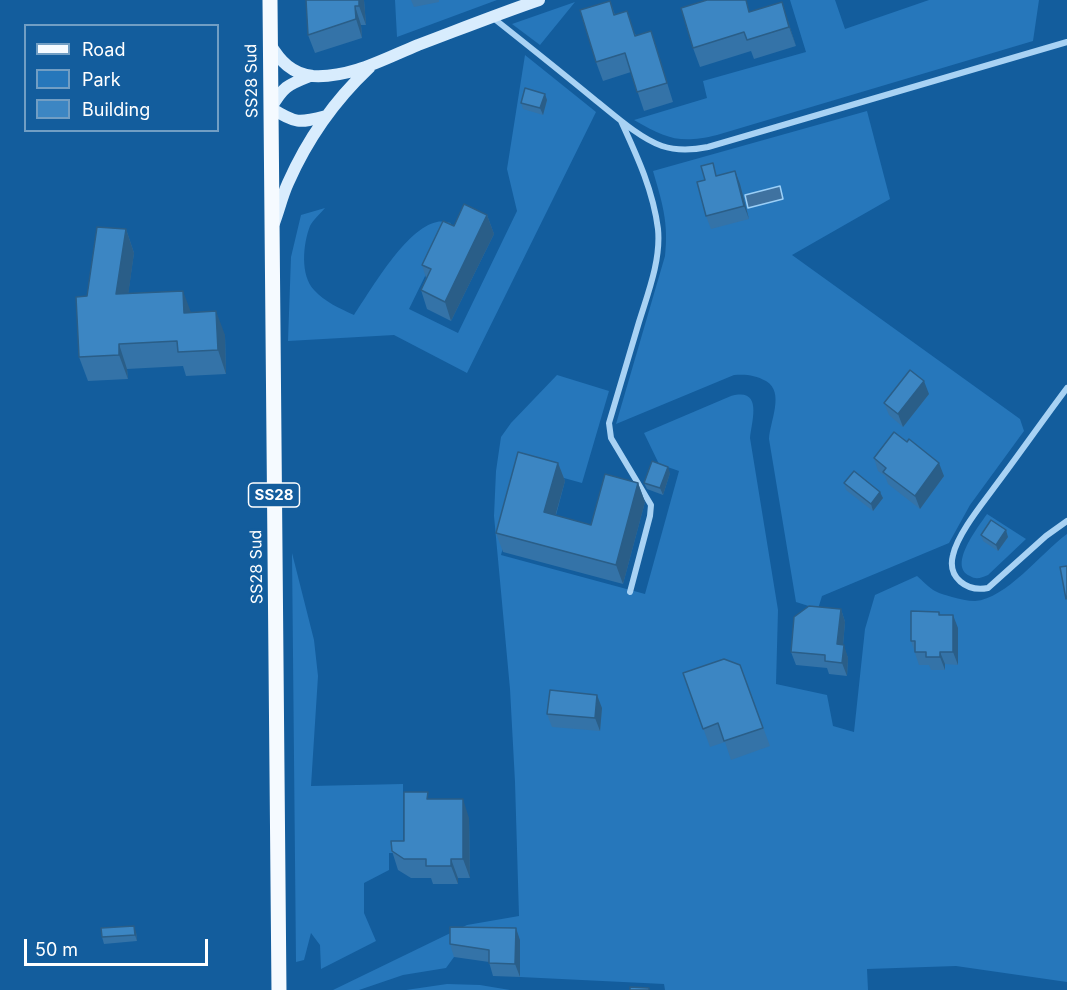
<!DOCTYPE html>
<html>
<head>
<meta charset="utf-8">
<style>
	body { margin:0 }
	#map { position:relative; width:1067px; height:990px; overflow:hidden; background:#135d9d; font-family:Inter,sans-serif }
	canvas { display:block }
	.legend { position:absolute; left:24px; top:24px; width:195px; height:108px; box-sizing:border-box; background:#135d9d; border:2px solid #719ec4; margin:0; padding:8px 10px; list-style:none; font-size:18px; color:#fff }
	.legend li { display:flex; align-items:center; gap:12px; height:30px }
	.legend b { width:30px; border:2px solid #719ec4 }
	.scale { position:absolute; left:24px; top:939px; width:184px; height:27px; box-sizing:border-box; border:3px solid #fff; border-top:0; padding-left:8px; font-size:18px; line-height:21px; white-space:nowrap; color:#fff; -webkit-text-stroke:4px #135d9d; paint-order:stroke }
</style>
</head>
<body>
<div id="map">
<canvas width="1067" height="990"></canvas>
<ul class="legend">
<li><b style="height:8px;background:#f5faff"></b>Road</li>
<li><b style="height:16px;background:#2677bb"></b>Park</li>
<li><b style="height:16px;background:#3c86c3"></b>Building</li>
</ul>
<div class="scale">50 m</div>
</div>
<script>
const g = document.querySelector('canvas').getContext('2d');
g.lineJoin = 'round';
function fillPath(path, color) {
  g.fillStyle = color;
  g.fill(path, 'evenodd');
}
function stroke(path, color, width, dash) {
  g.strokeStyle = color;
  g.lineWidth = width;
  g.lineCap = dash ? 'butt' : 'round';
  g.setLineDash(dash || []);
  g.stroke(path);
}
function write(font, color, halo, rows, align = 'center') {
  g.font = font + ' Inter,sans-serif';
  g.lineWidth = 4.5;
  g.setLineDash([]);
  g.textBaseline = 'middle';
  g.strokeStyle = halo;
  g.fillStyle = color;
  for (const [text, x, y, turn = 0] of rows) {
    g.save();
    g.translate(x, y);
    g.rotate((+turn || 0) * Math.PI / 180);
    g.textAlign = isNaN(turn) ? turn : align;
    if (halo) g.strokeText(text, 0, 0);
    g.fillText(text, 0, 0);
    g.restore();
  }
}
const green = new Path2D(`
	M395 0H497L397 37Z
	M790 0H835L845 29 929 0H1039L1033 41 717 135C680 144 667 139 634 120L707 98 703 81 806 52Z
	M575 2 540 45 512 24Z
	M525 55 596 112 467 373 394 335 288 341 291 257 301 215 325 208C320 214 313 220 310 226 303 244 300 275 314 290 325 302 339 308 354 315 371 290 406 228 437 222 441 221 447 222 451 223L409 309 458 333 517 211 507 169Z
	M867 111 890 199 792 255 1020 419 1024 431 970 505 949 543 822 596 818 609 796 602 769 439C770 421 785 392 766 381 755 375 746 374 734 375L616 424 665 256C669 223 662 202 653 171Z
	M557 375 609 391 582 483 524 467 501 555 645 594 679 471 659 464 644 433 731 396C763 387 752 420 750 438L778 610 776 684 827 695 833 726 854 732 865 629 875 595 917 576C923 581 929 588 935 591 940 594 947 595 952 597 960 599 967 601 975 601 1006 599 1041 553 1067 534V982L956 966 867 969 868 990H665L664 984 520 977V940L454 957 446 968 403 975 359 990H333L467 925 519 916 515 782 510 689 494 516 496 471 501 437 511 423Z
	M987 514 1026 539 988 575C981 578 976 580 970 576 947 566 979 526 987 514Z
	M292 553 314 640 318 676 311 786 403 784V853H389V870L364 883V913L376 941 321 969 320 945 311 933 304 960 296 962Z
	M447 984 480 985 510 990H406Z`);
const water = new Path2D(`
	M780 186 783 199 748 208 745 195Z`);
const minor = new Path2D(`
	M492 17C526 44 560 71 594 99 613 114 639 138 662 146 677 151 693 150 708 147L1067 42
	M621 121C637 156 653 190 658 229 661 260 648 293 639 322 629 356 619 389 609 423L611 438 651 505 650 516 630 592
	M1067 388C1043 420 1020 453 996 485 983 503 958 533 953 555 947 578 967 592 988 588L1046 536 1067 521`);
const secondary = new Path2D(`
	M270 44C280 61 292 74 313 76 351 78 384 59 418 45 458 30 498 14 539 0
	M310 76C287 85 283 87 271 108 296 124 299 123 326 116
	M274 223C279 210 282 196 288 183 307 140 334 101 369 68`);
const primary = new Path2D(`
	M270 0 279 990`);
const wall = new Path2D(`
	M364 0 366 25H361L362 38 315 53 308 35Z
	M411 0H439V2L414 7Z
	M610 1 615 15 636 35 657 50 673 102 644 111 631 72 603 81 596 62Z
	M750 12 788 21 796 46 754 59 751 51 700 67 693 48Z
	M545 94 547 100 543 115 523 109 521 103Z
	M735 171 740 184 749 219 711 229 706 216 717 176Z
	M487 215 494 234 451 321 427 309 421 290 426 278 422 265 454 226Z
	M126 229 134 253 128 294 191 312 225 335 226 374 186 376 183 366 127 369 128 379 88 381 79 357 87 296Z
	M929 394 903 427 889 415 884 403Z
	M874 458 944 476 920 509 888 484 885 476 878 471Z
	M558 463 565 481 556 515 591 525 638 483 645 502 623 584 503 552 496 533Z
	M670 473 663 495 647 489 644 483Z
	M844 483 883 498 873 511 846 490Z
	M981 535 1008 537 998 551 983 541Z
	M841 609 845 622 843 645 848 658 847 676 829 674 827 668 796 665 791 652Z
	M939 612 941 615 958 628V665L945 664V670H931L929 665H919L911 641Z
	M740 665 770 746 731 760 725 742 710 747 683 673Z
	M602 708 600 731 552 727 547 714Z
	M430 799 469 818 470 878H458V884H433L431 878H411L398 870 392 851 404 841Z
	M136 932 137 941 104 944 102 937Z
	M520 940V977L493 976 489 962 454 957 450 944Z`);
const shadedWall = new Path2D(`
	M359 0H364L366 25 359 6Z
	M782 2 788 21 796 46 789 27Z
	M355 6 361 25 362 38 356 19Z
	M545 94 547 100 543 115 540 108Z
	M735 171 740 184 749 219 744 206Z
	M487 215 494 234 451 321 445 302Z
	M126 229 134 253 125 318 116 294Z
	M183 291 192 315 184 313Z
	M216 311 225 335 226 374 218 350Z
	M119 344 127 369 128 379 119 355Z
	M924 381 929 394 903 427 898 414Z
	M558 463 565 481 551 531 544 512Z
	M939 463 944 476 920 509 915 496Z
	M668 467 670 473 663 495 660 488Z
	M638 483 645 502 623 584 616 565Z
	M880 492 883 498 873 511 871 504Z
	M1006 530 1008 537 998 551 996 545Z
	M841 609 845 622 842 657 837 644Z
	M953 615 958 628V665L953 652Z
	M844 645 848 658 847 676 842 663Z
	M940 652 945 664V670L940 657Z
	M597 695 602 708 600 731 595 718Z
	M463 799 469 818 470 878 463 859Z
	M451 859 458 878V884L451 866Z
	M134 926 136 932 137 941 135 935Z
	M516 928 520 940V977L515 964Z`);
const building = new Path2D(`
	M306 0H359V6H355L356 19 308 35Z
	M707 0H746L749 12 782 2 789 27 747 40 744 32 693 48 681 8Z
	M610 1 614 15 627 11 635 36 651 31 667 83 637 92 625 53 596 62 580 10Z
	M525 88 545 94 540 108 521 103Z
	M713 163 716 176 735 171 744 206 706 216 697 182 705 180 701 166Z
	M464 204 487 215 445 302 421 290 431 269 422 265 443 221 454 226Z
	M97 227 126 229 116 294 183 291 184 313 216 311 218 350 178 352 177 341 119 344V355L79 357 76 297 87 296Z
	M910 370 924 381 898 414 884 403Z
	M894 432 907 442 909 439 939 463 915 496 883 472 886 468 874 458Z
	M518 452 558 463 544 512 591 525 605 474 638 483 616 565 496 533Z
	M652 461 668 467 660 488 644 483Z
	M854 471 880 492 871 504 844 483Z
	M991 520 1006 530 996 545 981 535Z
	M1067 566V598L1066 599 1060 567Z
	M809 606 841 609 837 644 844 645 842 663 825 661V655L791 652 794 617Z
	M911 611 939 612V615H953V652H940V657H926V652H915V641H911Z
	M724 659 740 665 763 728 724 741 718 723 703 729 683 673Z
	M550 690 597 695 595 718 547 714Z
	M404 792H428L427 799H463V859H451V866H426V859H404L392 851 391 841H404Z
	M134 926 135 935 102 937 101 928Z
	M450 927 516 928 515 964 489 963V950L450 944Z
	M630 987 649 988V990H630Z`);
const shields = [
	[274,495,51]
];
const shieldNames = [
	["SS28",274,495]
];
const streetNames = [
	["SS28 Sud",252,81,-91],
	["SS28 Sud",257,567,-91]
];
fillPath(green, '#2677bb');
fillPath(water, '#3f72a0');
stroke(water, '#9bcff7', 1.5);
stroke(minor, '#a8d2f4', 6);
stroke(secondary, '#d8ecfd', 12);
stroke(primary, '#f5faff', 15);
fillPath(wall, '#3473a8');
fillPath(shadedWall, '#2a5e88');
fillPath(building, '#3c86c3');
stroke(building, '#2a5e88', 1.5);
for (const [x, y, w] of shields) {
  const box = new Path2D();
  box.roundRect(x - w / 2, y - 12, w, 24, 4.5);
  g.fillStyle = '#135d9d';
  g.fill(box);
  stroke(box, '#fff', 1.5);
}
write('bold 15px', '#fff', null, shieldNames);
write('16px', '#fff', '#135d9d', streetNames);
</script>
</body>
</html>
